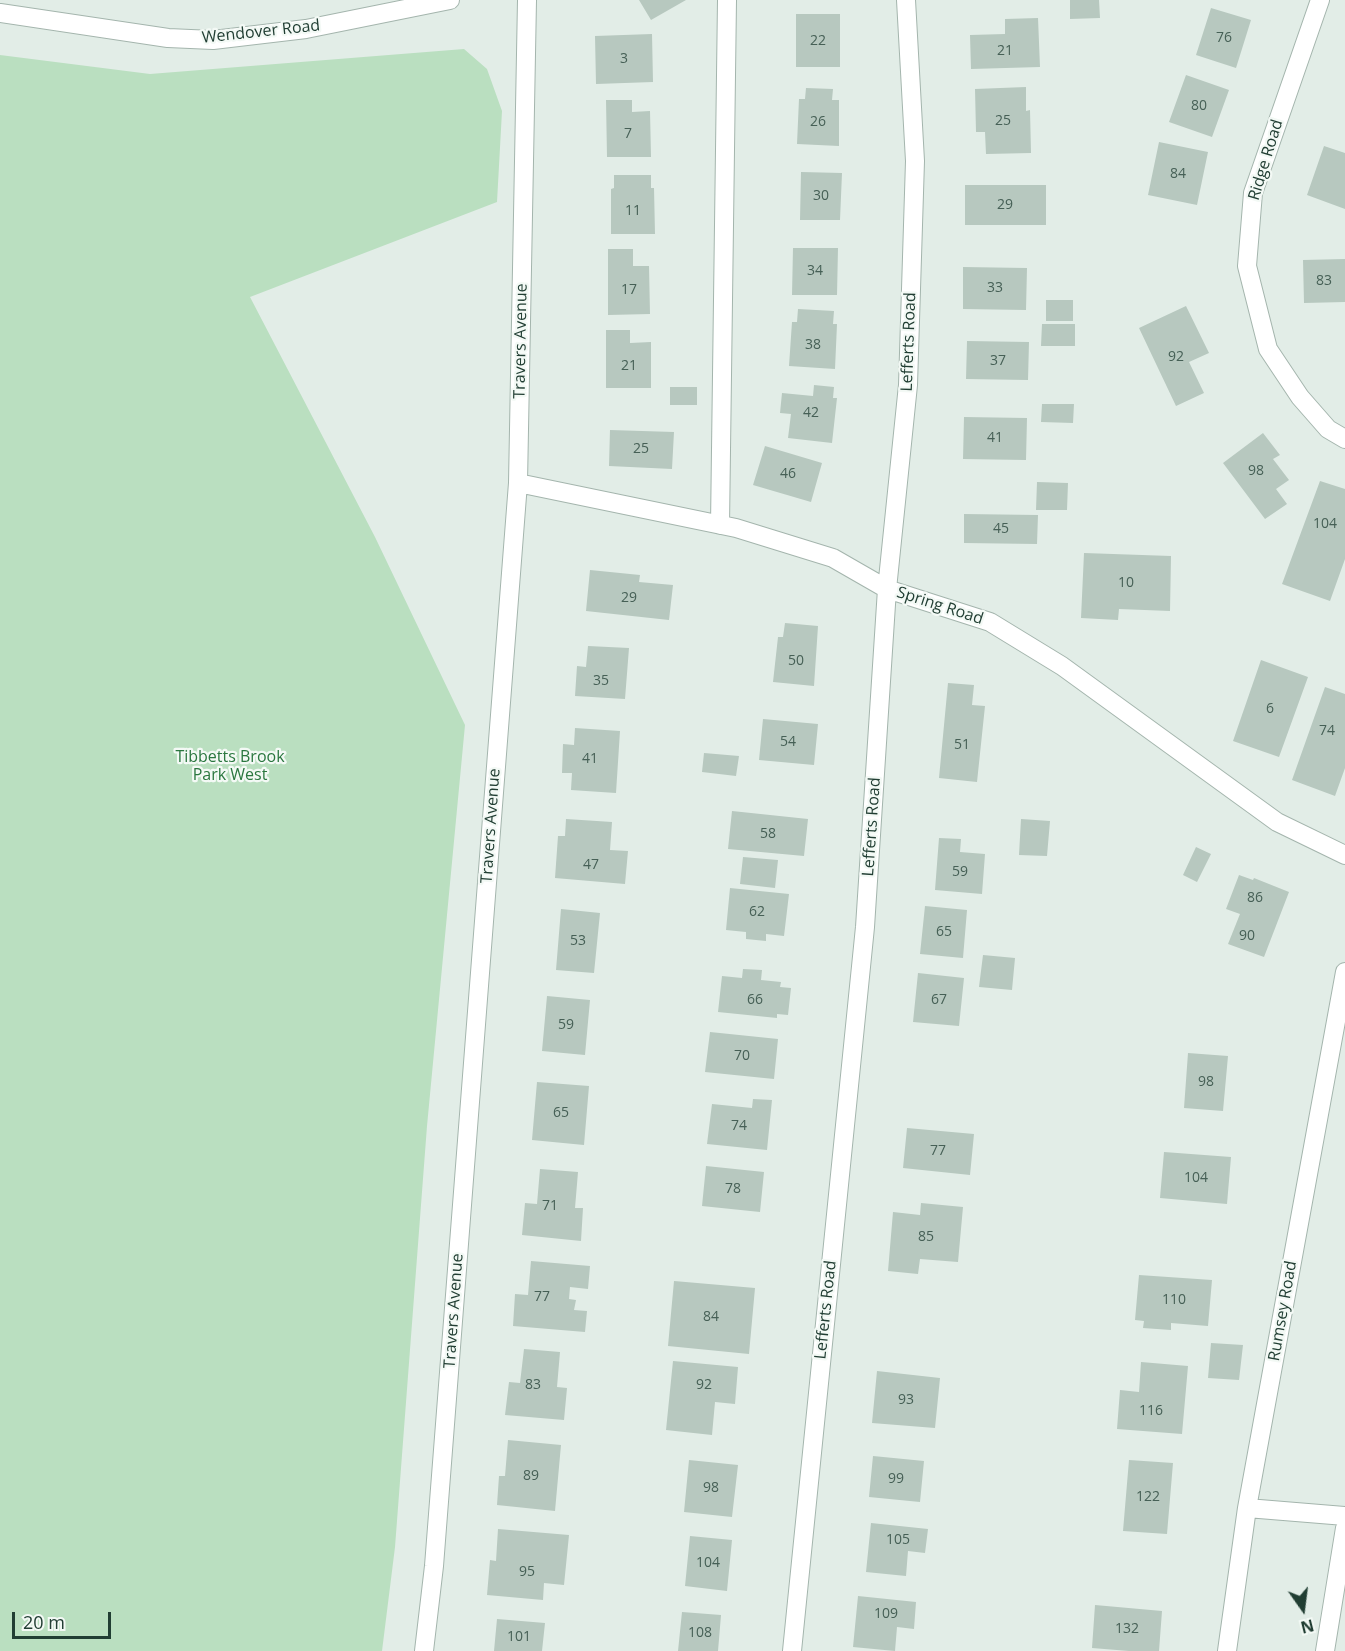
<!DOCTYPE html>
<html>
<head>
<meta charset="utf-8">
<style>
	body { margin:0 }
	#map { position:relative; width:1345px; height:1651px; overflow:hidden; background:#e2ede7; font-family:"Open Sans",sans-serif }
	canvas { display:block }
	.north { position:absolute; left:1273px; top:1579px; width:60px; height:60px; -webkit-text-stroke:4px #f3f9f5; paint-order:stroke; rotate:166deg; font-size:16px; font-weight:700; line-height:24px; text-align:center; color:#213e33 }
	.north::after { content:''; display:block; margin:auto; width:21px; height:27px; background:#213e33; clip-path:polygon(50% 0,100% 100%,50% 72%,0 100%) }
	.scale { position:absolute; left:12px; top:1612px; width:99px; height:27px; box-sizing:border-box; border:3px solid #213e33; border-top:0; padding-left:8px; font-size:18px; line-height:21px; white-space:nowrap; color:#213e33; -webkit-text-stroke:4px #f3f9f5; paint-order:stroke }
</style>
</head>
<body>
<div id="map">
<canvas width="1345" height="1651"></canvas>
<div class="north">N</div>
<div class="scale">20 m</div>
</div>
<script>
const g = document.querySelector('canvas').getContext('2d');
g.lineJoin = 'round';
function fillPath(path, color) {
  g.fillStyle = color;
  g.fill(path, 'evenodd');
}
function stroke(path, color, width, dash) {
  g.strokeStyle = color;
  g.lineWidth = width;
  g.lineCap = dash ? 'butt' : 'round';
  g.setLineDash(dash || []);
  g.stroke(path);
}
function write(font, color, halo, rows, align = 'center') {
  g.font = font + ' "Open Sans",sans-serif';
  g.lineWidth = 4.5;
  g.setLineDash([]);
  g.textBaseline = 'middle';
  g.strokeStyle = halo;
  g.fillStyle = color;
  for (const [text, x, y, turn = 0] of rows) {
    g.save();
    g.translate(x, y);
    g.rotate((+turn || 0) * Math.PI / 180);
    g.textAlign = isNaN(turn) ? turn : align;
    if (halo) g.strokeText(text, 0, 0);
    g.fillText(text, 0, 0);
    g.restore();
  }
}
const green = new Path2D(`
	M464 49 487 69 502 111 497 202 250 297 375 537 465 725 427 1126 395 1547 382 1651H0V55L150 74Z`);
const building = new Path2D(`
	M639 0H686L651 20Z
	M1070 0H1099L1100 18 1070 19Z
	M1211 8 1251 20 1236 68 1196 55Z
	M796 14H840V67H796Z
	M1038 18 1040 67 971 69 970 35 1005 34V19Z
	M652 34 653 82 596 84 595 36Z
	M1186 75 1229 90 1212 137 1169 122Z
	M1026 87V111L1030 110 1031 153 986 154 985 132H976L975 89Z
	M806 88 833 89 832 100H839V146L797 144 799 99H805Z
	M606 100H632V112L650 111 651 157H607Z
	M1159 142 1208 152 1197 205 1148 195Z
	M1324 146 1345 153V209L1307 195Z
	M801 172 842 173 840 220H800Z
	M614 175H651V188H654L655 234H611V189L614 188Z
	M965 185H1046V225H965Z
	M793 248H838L837 295H792Z
	M608 249H633V266H649L650 314 608 315Z
	M1345 259V302L1304 303 1303 260Z
	M963 267 1027 268 1026 310 963 309Z
	M1046 300H1073V321H1046Z
	M1186 306 1209 353 1189 362 1204 393 1176 406 1139 328Z
	M798 309 834 311 833 324H837L835 369 789 366 792 322H797Z
	M1042 324H1075V346H1041Z
	M606 330H630V343L651 342V388H606Z
	M967 341 1029 342 1028 380 966 379Z
	M814 385 834 387 833 398H837L832 443 788 438 791 414 780 413 782 393 813 396Z
	M670 387H697V405H670Z
	M1042 404H1074L1073 423 1041 422Z
	M964 417 1027 418 1026 460 963 459Z
	M610 430 674 432 672 469 609 466Z
	M1263 433 1280 455 1273 459 1289 480 1276 489 1287 504 1265 519 1223 463Z
	M765 446 822 463 811 502 753 485Z
	M1320 481 1345 489V559L1330 601 1282 584Z
	M1037 482 1068 483 1067 510H1036Z
	M964 514 1038 515 1037 544 964 543Z
	M1084 553 1171 556 1170 611 1119 609 1118 620 1081 618Z
	M590 570 640 575 639 582 673 585 669 620 586 611Z
	M785 623 818 626 814 686 773 682 778 637H783Z
	M588 646 629 648 625 699 575 696 577 666 586 667Z
	M1261 660 1308 677 1279 757 1233 741Z
	M948 683 974 685 972 705 985 706 977 782 939 778Z
	M1325 687 1345 694V768L1335 796 1292 780Z
	M763 719 818 724 814 765 759 760Z
	M575 728 620 731 616 793 571 790 572 773H562L563 744 574 745Z
	M704 753 739 756 736 776 702 772Z
	M732 811 808 819 804 856 728 849Z
	M566 819 612 822 610 850 628 851 625 884 555 878 558 836H565Z
	M1021 819 1050 821 1047 856 1019 855Z
	M939 838 961 839 960 852 985 854 982 894 935 890Z
	M1196 847 1211 854 1197 882 1183 875Z
	M743 857 778 860 775 888 740 884Z
	M1239 875 1253 880 1254 878 1289 892 1264 957 1228 944 1240 914 1226 909Z
	M730 888 789 894 784 936 766 934V941L746 939V932L726 930Z
	M925 906 967 910 963 958 920 954Z
	M561 909 600 913 594 973 556 970Z
	M983 955 1015 958 1012 990 979 987Z
	M743 969 762 970 761 980 781 982 780 987 791 988 788 1015 777 1014V1018L718 1012 722 976 742 978Z
	M918 973 964 978 959 1026 913 1022Z
	M547 996 590 1000 585 1055 542 1051Z
	M710 1032 778 1039 774 1079 705 1072Z
	M1188 1053 1228 1056 1223 1111 1184 1108Z
	M537 1082 589 1086 584 1145 532 1140Z
	M753 1099 772 1100 767 1150 707 1144 712 1104 752 1108Z
	M907 1128 974 1134 970 1175 903 1168Z
	M1164 1152 1231 1157 1227 1204 1160 1198Z
	M706 1166 764 1172 760 1212 702 1206Z
	M540 1169 578 1172 575 1208H583L581 1241 522 1235 525 1203 537 1204Z
	M921 1203 963 1207 958 1262 920 1259 918 1274 888 1271 893 1212 920 1215Z
	M531 1261 590 1266 588 1289 570 1287 569 1299 576 1300 574 1310 587 1311 585 1332 513 1326 515 1294 528 1295Z
	M1139 1275 1212 1280 1208 1326 1171 1323V1330L1143 1328 1144 1321 1135 1320Z
	M674 1281 755 1288 749 1354 668 1346Z
	M1211 1343 1243 1345 1239 1380 1208 1378Z
	M524 1349 560 1352 557 1387 567 1388 564 1420 505 1415 509 1382 520 1383Z
	M673 1361 738 1367 735 1404 715 1402 712 1435 666 1430Z
	M1141 1362 1188 1366 1182 1434 1117 1429 1120 1390 1139 1392Z
	M877 1371 940 1378 935 1428 872 1423Z
	M508 1440 561 1445 555 1511 497 1505 499 1476H505Z
	M873 1456 924 1461 920 1502 869 1497Z
	M689 1460 738 1465 732 1517 684 1512Z
	M1129 1460 1173 1463 1167 1534 1123 1531Z
	M871 1523 928 1529 925 1553 908 1551 906 1576 866 1572Z
	M498 1529 569 1535 564 1585 544 1583 543 1600 487 1595 490 1560 496 1561Z
	M690 1536 732 1540 727 1591 685 1586Z
	M858 1596 916 1602 914 1629 897 1627 895 1651 853 1647Z
	M1095 1605 1162 1611 1159 1651H1129L1092 1648Z
	M682 1612 721 1615 718 1651H678Z
	M497 1619 545 1623 542 1651H494Z`);
const minor = new Path2D(`
	M1320 0 1253 193 1247 266 1268 349 1300 397 1328 429 1345 439
	M0 13 168 38 213 40 306 29 450 0
	M518 483 736 528 833 558 887 589 990 622 1062 666 1277 822 1345 855
	M720 525 727 0
	M1247 1508 1345 1516
	M424 1651 434 1566 518 483 527 0
	M792 1651 865 927 887 589 908 385 915 161 906 0
	M1227 1651 1247 1508 1345 972
	M1325 1651 1345 1528`);
const numberNames = [
	["76",1224,38],
	["22",818,41],
	["21",1005,51],
	["3",624,59],
	["80",1199,106],
	["25",1003,121],
	["26",818,122],
	["7",628,134],
	["84",1178,174],
	["30",821,196],
	["29",1005,205],
	["11",633,211],
	["34",815,271],
	["83",1324,281],
	["33",995,288],
	["17",629,290],
	["38",813,345],
	["92",1176,357],
	["37",998,361],
	["21",629,366],
	["42",811,413],
	["41",995,438],
	["25",641,449],
	["98",1256,471],
	["46",788,474],
	["104",1325,524],
	["45",1001,529],
	["10",1126,583],
	["29",629,598],
	["50",796,661],
	["35",601,681],
	["6",1270,709],
	["74",1327,731],
	["54",788,742],
	["51",962,745],
	["41",590,759],
	["58",768,834],
	["47",591,865],
	["59",960,872],
	["86",1255,898],
	["62",757,912],
	["65",944,932],
	["90",1247,936],
	["53",578,941],
	["66",755,1000],
	["67",939,1000],
	["59",566,1025],
	["70",742,1056],
	["98",1206,1082],
	["65",561,1113],
	["74",739,1126],
	["77",938,1151],
	["104",1196,1178],
	["78",733,1189],
	["71",550,1206],
	["85",926,1237],
	["77",542,1297],
	["110",1174,1300],
	["84",711,1317],
	["83",533,1385],
	["92",704,1385],
	["93",906,1400],
	["116",1151,1411],
	["89",531,1476],
	["99",896,1479],
	["98",711,1488],
	["122",1148,1497],
	["105",898,1540],
	["104",708,1563],
	["95",527,1572],
	["109",886,1614],
	["132",1127,1629],
	["108",700,1633],
	["101",519,1637]
];
const streetNames = [
	["Wendover Road",261,32,-6],
	["Ridge Road",1266,160,-73],
	["Travers Avenue",521,341,-89],
	["Lefferts Road",909,342,-88],
	["Spring Road",940,606,18],
	["Travers Avenue",491,826,-86],
	["Lefferts Road",872,827,-86],
	["Lefferts Road",826,1310,-84],
	["Travers Avenue",454,1311,-86],
	["Rumsey Road",1283,1311,-80]
];
const parkNames = [
	["Tibbetts Brook",230,757],
	["Park West",230,775]
];
fillPath(green, '#badfc0');
fillPath(building, '#b7c8bf');
stroke(minor, '#a4b5ad', 20);
stroke(minor, '#fff', 18);
write('14px', '#466056', null, numberNames);
write('16px', '#213e33', '#f3f9f5', streetNames);
write('16px', '#2a773f', '#f3f9f5', parkNames);
</script>
</body>
</html>
